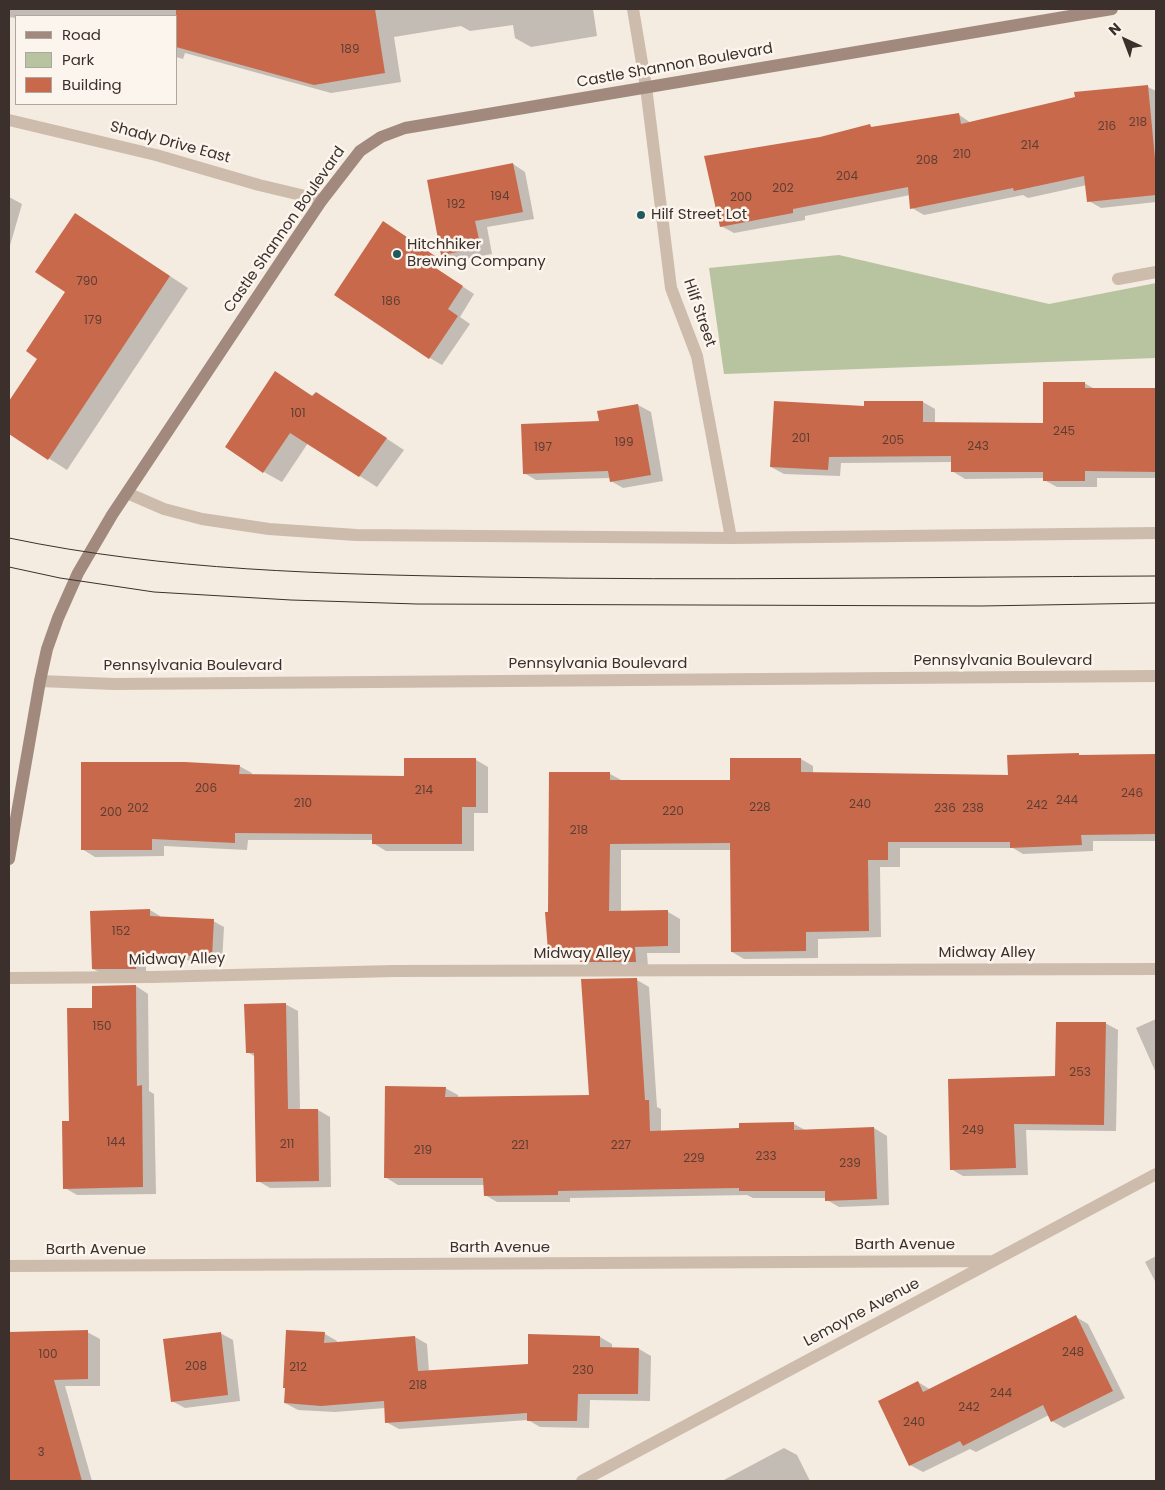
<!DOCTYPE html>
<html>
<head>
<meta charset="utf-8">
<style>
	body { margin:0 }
	#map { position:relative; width:1165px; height:1490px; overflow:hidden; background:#f4ebe1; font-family:Poppins,sans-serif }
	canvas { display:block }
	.frame { position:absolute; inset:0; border:10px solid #3b302b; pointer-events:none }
	.legend { position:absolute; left:15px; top:15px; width:162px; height:90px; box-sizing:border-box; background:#fbf5ee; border:1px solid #aea6a0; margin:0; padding:6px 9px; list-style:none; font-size:15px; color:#3b302b }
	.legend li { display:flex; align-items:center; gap:10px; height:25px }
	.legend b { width:25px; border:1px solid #aea6a0 }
	.north { position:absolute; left:1100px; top:15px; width:50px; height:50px; -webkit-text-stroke:4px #fbf5ee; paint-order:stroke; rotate:317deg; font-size:14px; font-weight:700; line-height:20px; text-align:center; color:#3b302b }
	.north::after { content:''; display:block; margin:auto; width:18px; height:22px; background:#3b302b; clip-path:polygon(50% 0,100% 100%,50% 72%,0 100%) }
</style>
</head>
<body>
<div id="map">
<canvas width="1165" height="1490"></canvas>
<div class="frame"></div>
<ul class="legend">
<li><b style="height:6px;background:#a18a7d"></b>Road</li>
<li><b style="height:14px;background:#b8c4a0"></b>Park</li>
<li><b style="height:14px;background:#c8694b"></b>Building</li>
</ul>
<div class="north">N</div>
</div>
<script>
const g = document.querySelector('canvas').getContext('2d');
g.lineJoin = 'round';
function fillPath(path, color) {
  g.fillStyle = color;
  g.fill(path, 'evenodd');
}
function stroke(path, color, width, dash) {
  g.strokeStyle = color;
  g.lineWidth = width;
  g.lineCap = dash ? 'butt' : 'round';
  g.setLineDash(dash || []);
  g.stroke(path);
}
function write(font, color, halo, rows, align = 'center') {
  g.font = font + ' Poppins,sans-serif';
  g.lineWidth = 5;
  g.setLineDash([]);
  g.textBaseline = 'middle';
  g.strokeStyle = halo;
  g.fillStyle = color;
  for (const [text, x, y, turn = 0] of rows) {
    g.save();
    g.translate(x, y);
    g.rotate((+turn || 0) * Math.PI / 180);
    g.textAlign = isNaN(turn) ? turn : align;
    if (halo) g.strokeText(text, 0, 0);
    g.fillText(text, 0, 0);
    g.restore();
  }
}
const green = new Path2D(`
	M839 255 1049 304 1156 283V358L724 374 709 268Z`);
const shadow = new Path2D(`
	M9 9H593L597 36 531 47 515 38 513 25 470 31 461 26 394 37 401 82 331 93 185 53 183 59 176 57V16H16V18L9 17Z
	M1148 87 1156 91V202L1101 208 1089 201 1087 185 1028 198 1023 195 924 215 912 208 910 195 805 216V220L734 233 721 226 820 138 870 126 874 128 958 114 971 123Z
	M513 164 525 172 534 219 487 227 492 254 454 261 442 254Z
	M9 197 22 204 9 249Z
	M93 225 188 288 67 470 9 433V404L39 358Z
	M396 230 445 263 432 266 474 294 460 317 470 324 442 365 430 358Z
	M276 373 314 397 334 404 404 450 377 487 308 443 282 482 264 472Z
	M1084 383 1095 389 1156 390V478H1097V487H1057L1044 480V478L965 479 952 471V462L841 463 840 476 784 474 771 467 865 407V402H923L935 409V423L1045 424Z
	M638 405 651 412 663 481 623 488 611 481 610 478 536 480 524 473 600 422Z
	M1079 755 1081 756 1156 755V841H1093V851L1023 854 1013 848H900V867H880L881 937 818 939V958L744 959 732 952 731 850H621V912H668L680 919V953H647L648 968 594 969 582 962 581 955 561 957 549 950 550 913 610 774 623 781H731L801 759 813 766V773L1009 776V757Z
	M476 760 488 767V813H474V851H386L373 843V840H248L247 850 164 846V856L95 857 82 849 239 766 252 773 251 775 405 777Z
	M150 910 160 916V918L213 921 224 927 222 962 146 958V974H103L93 969Z
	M637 980 649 987 657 1107 661 1109V1132L740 1129 794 1124 807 1131 874 1128 887 1136 889 1205 839 1207 827 1200 826 1198H753L747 1195 570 1198V1202H497L485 1195V1185H398L385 1177 445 1088 458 1095V1098L590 1096Z
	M136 986 148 994 149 1091 154 1094 156 1194 77 1195 65 1188 71 1122Z
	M285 1004 298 1011 300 1110H318L330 1117 331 1187 270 1188 258 1181 256 1057 247 1052Z
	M1156 1019V1073L1136 1028Z
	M1105 1023 1118 1030 1116 1131 1026 1130 1028 1175 963 1176 951 1169 1057 1078Z
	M1156 1256V1283L1145 1262Z
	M1076 1317 1088 1324 1125 1398 1064 1428 1052 1421 1049 1415 976 1452 970 1449 923 1472 910 1465 918 1382 931 1390Z
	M87 1332 100 1339V1386H65L92 1481H9V1333Z
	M220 1333 233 1340 240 1401 185 1408 172 1401Z
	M325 1334 337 1341V1344L415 1337 427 1344 429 1372 529 1365V1335L600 1337 612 1344V1348L639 1349 651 1356 650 1401 590 1400 589 1428 540 1427 528 1420 399 1429 386 1422 385 1408 335 1412 298 1410 285 1403 286 1389 284 1387Z
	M784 1448 797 1455 810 1481H722Z`);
const building = new Path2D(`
	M176 9H375L385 73 314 85 176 47Z
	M1148 85 1156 169V195L1087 202 1084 176 1014 191 1013 188 910 209 908 187 793 209V213L720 227 704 156 820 137 870 124 871 127 959 113 961 124 1075 97 1074 92Z
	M513 163 523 212 475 221 481 248 441 255 427 180Z
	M75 213 170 276 48 460 9 434V401L37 359 26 351 65 292 35 272Z
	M383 221 435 256 422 259 463 286 448 309 458 316 429 359 334 295Z
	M275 371 312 396 316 392 387 438 359 477 290 433 263 473 225 447Z
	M1043 382H1085V388H1156V472L1085 471V481H1043V472H951V456L829 457 828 470 770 467 774 401 864 406V401H923V422L1043 423Z
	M638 404 651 475 610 482 608 471 523 474 521 424 599 421 597 411Z
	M1079 753V755L1156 754V834L1081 835 1082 845 1010 848V842H888V860H868L869 931 806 932V951L731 952 730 843 610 844 609 911 668 910V946L635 947 636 962H580L579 948 548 951 545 912H548L549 772H610V780H730V758H801V772L1008 775 1007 755Z
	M404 758H476V807H462V844H372V834L235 833V843L152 839V850H81V762H185L240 765 239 774 404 776Z
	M150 909V916L214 919 212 957 136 953V969H92L90 911Z
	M637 978 645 1100H649L650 1131 739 1128V1123L794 1122V1130L874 1127 877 1199 825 1201V1191H739V1188L558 1191V1195L484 1196 483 1178H384L385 1086 446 1087 445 1097 589 1095 581 979Z
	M136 985 137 1086 142 1085 143 1187 63 1189 62 1121H69L67 1008H92V986Z
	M286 1003 288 1109H318L319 1181 256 1182 254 1053H246L244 1004Z
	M1056 1022H1106L1104 1125 1014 1124 1016 1168 950 1170 948 1079 1055 1076Z
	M1076 1315 1113 1391 1051 1422 1043 1405 963 1446 960 1441 909 1466 878 1401 918 1381 923 1392Z
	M88 1330V1379L54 1380 82 1481H9V1332Z
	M286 1330 325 1332 324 1343 415 1336 418 1371 528 1364V1334L600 1336V1347L639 1348 638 1394H578L577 1421H527V1413L385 1423 384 1401 321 1406 284 1403 285 1388H283Z
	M221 1332 228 1395 171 1402 163 1339Z`);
const lane = new Path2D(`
	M646 87 671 288 697 356 731 538
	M1118 279 1156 272
	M9 978 152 977 394 971 1156 969`);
const street = new Path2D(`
	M633 9 646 87
	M9 120 156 155 259 185 322 200
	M127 493 164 509 202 519 269 529 356 535 731 538 1156 533
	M40 681 114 684 1156 676
	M9 1266 992 1261
	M582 1481 1156 1174`);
const secondary = new Path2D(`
	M9 859 40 681 47 649 58 618 78 573 112 515 295 240 322 200 360 151 381 137 405 128 1112 9`);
const tram = new Path2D(`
	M9 538C166 571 326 574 486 577 709 581 933 577 1156 576
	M9 567 60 578 154 592 291 600 417 604 981 606 1156 603`);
const markers = [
	[641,215,5,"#1f5a5e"],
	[397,254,5,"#1f5a5e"]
];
const numberNames = [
	["189",350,50],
	["218",1138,123],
	["216",1107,127],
	["214",1030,146],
	["210",962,155],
	["208",927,161],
	["204",847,177],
	["202",783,189],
	["194",500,197],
	["200",741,198],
	["192",456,205],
	["790",87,282],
	["186",391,302],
	["179",93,321],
	["101",298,414],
	["245",1064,432],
	["201",801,439],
	["205",893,441],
	["199",624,443],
	["243",978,447],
	["197",543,448],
	["206",206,789],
	["214",424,791],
	["246",1132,794],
	["244",1067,801],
	["210",303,804],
	["240",860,805],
	["242",1037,806],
	["228",760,808],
	["202",138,809],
	["236",945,809],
	["238",973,809],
	["220",673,812],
	["200",111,813],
	["218",579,831],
	["152",121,932],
	["150",102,1027],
	["253",1080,1073],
	["249",973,1131],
	["144",116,1143],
	["211",287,1145],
	["221",520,1146],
	["227",621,1146],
	["219",423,1151],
	["233",766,1157],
	["229",694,1159],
	["239",850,1164],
	["248",1073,1353],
	["100",48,1355],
	["208",196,1367],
	["212",298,1368],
	["230",583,1371],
	["218",418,1386],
	["244",1001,1394],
	["242",969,1408],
	["240",914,1423],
	["3",41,1453]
];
const streetNames = [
	["Castle Shannon Boulevard",675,66,-10],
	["Shady Drive East",170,143,15],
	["Castle Shannon Boulevard",285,230,-55],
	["Hilf Street",699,313,71],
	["Pennsylvania Boulevard",1003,661],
	["Pennsylvania Boulevard",598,664],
	["Pennsylvania Boulevard",193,666],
	["Midway Alley",987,953],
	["Midway Alley",582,954],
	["Midway Alley",177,960,-1],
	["Barth Avenue",905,1245],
	["Barth Avenue",500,1248],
	["Barth Avenue",96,1250],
	["Lemoyne Avenue",862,1313,-28]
];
const poiNames = [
	["Hilf Street Lot",651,215],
	["Hitchhiker",407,245],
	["Brewing Company",407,262]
];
fillPath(green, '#b8c4a0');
fillPath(shadow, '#0003');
fillPath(building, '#c8694b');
stroke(lane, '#cdbbac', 12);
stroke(street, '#cdbbac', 12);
stroke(secondary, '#a18a7d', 12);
stroke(tram, '#3b302b', 1);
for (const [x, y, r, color] of markers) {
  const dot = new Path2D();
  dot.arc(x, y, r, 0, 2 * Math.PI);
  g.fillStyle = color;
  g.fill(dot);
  stroke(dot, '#fbf5ee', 2);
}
write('12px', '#5e3e33', null, numberNames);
write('15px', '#3b302b', '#fbf5ee', streetNames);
write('15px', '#3b302b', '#fbf5ee', poiNames, 'left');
</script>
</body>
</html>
